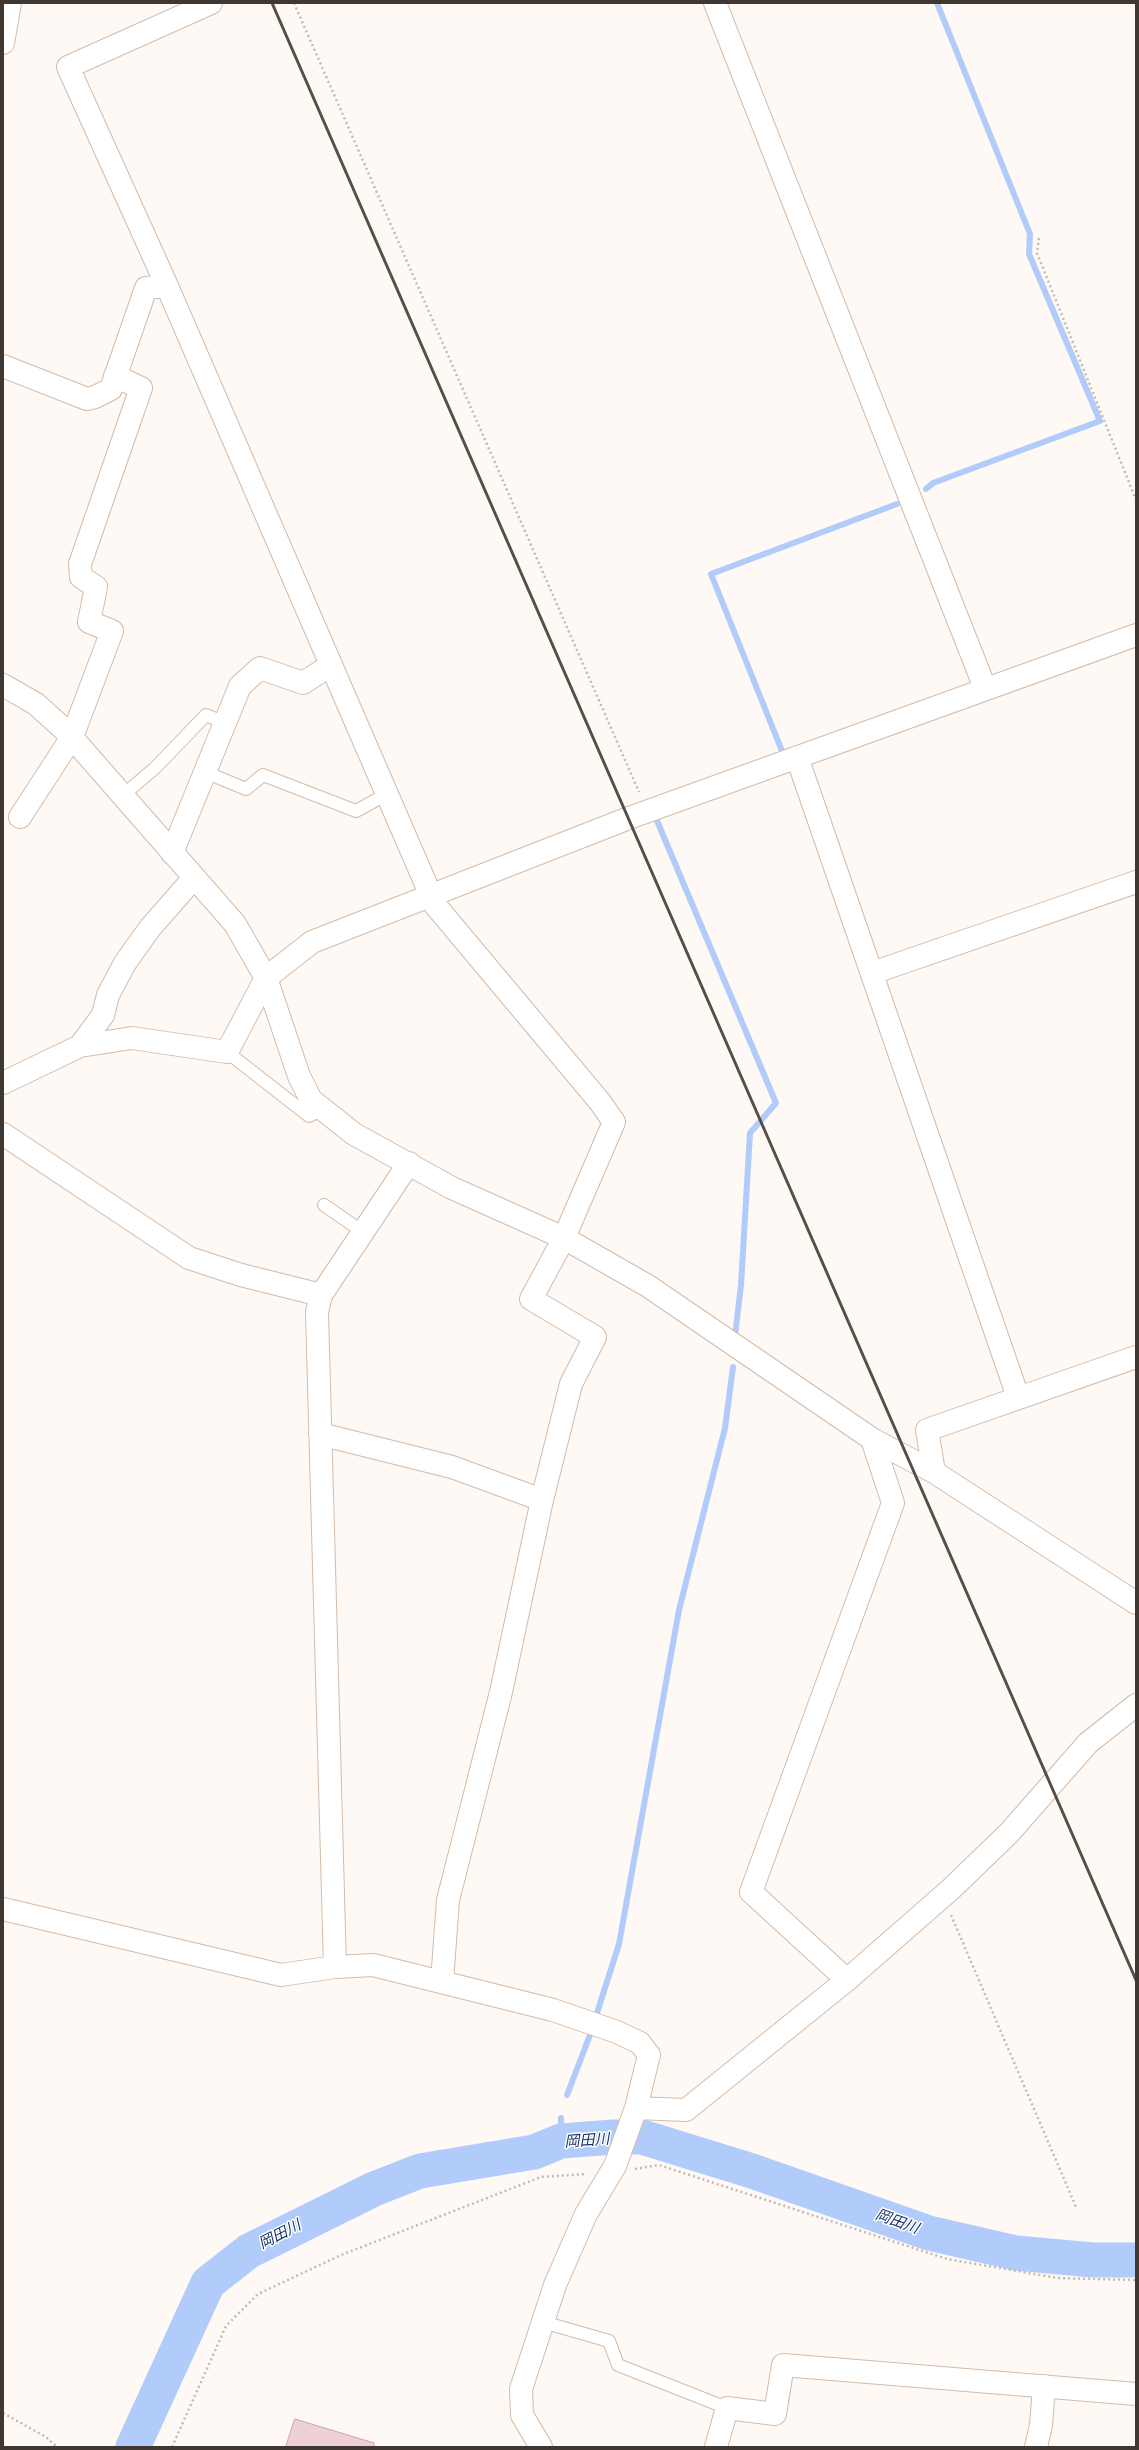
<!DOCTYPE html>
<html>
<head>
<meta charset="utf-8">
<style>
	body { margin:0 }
	#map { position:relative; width:1139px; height:2450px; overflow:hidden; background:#fef9f5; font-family:"Libre Baskerville",serif }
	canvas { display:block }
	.frame { position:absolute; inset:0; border:4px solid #403830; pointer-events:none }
</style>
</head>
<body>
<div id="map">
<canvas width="1139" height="2450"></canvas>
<div class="frame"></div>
</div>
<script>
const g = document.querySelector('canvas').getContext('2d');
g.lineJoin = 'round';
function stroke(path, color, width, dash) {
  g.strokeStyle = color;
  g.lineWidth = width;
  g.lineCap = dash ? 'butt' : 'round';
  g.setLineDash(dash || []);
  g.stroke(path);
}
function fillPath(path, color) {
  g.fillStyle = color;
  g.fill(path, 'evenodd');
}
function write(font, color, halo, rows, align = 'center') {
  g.font = font + ' "Libre Baskerville","Noto Sans JP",serif';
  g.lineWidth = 3;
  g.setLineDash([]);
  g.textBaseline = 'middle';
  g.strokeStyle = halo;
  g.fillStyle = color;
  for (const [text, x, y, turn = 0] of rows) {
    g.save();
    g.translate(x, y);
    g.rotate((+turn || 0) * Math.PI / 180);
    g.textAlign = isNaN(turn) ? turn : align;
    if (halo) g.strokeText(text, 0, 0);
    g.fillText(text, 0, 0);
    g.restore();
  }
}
const stream = new Path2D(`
	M926 489 933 483 1100 421 1029 254 1030 234 937 3
	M782 751 711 574 897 504
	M659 815 655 816 776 1103 750 1133 741 1285 735 1336
	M597 2013 619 1944 679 1610 725 1428 733 1367
	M567 2095 590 2035
	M561 2141V2118`);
const river = new Path2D(`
	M133 2447 208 2283 249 2251 374 2189 420 2171 534 2152 561 2141 614 2137H642L752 2171 929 2233 1016 2253 1093 2260H1136`);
const building = new Path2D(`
	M295 2419 374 2443V2447H286Z`);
const path = new Path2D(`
	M294 3 639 792
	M1039 238 1037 253 1136 500
	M951 1915 1076 2207
	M635 2169 659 2165 947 2259 1058 2278 1136 2280
	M3 2413 46 2437 57 2447
	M172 2447 226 2326 258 2294 341 2255 541 2177 586 2174`);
const service = new Path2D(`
	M205 772 246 789 263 775 356 811 387 794
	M122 796 155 768 206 715 225 723
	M227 1052 309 1116 323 1109
	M324 1205 363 1232
	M543 2322 609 2341 618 2365 727 2408`);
const minor = new Path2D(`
	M211 3 68 67 167 286 435 905 600 1102 614 1122 564 1238 531 1299 595 1337 571 1384 542 1500 501 1692 448 1900 442 1982
	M715 3 985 688
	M3 43 10 3
	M3 366 87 399 95 397 111 389 146 288 167 286
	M3 685 36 704 68 733 235 924 266 978 299 1076 311 1100 354 1134 452 1188 564 1238 648 1286 872 1439 934 1472 1136 1603
	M797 757 1018 1397
	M20 817 72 737 112 631 89 622 96 587 81 577 80 564 141 388 115 376
	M172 853 240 686 260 668 303 683 331 665
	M872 973 1136 882
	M80 1046 103 1015 108 995 125 963 150 928 193 879
	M3 1083 80 1046 132 1038 227 1052 266 978 312 942 629 818 1136 635
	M3 1134 189 1258 241 1275 321 1295
	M320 1434 452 1467 542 1500
	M934 1472 927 1430 1136 1357
	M3 1909 281 1975 335 1967 373 1965 553 2010 617 2032 640 2043 649 2055 636 2108 615 2166 586 2214 555 2285 521 2389 522 2415 541 2447
	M335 1967 317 1312 321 1295 409 1163
	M847 1980 751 1892 893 1503 872 1439
	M636 2108 686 2110 847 1980 951 1889 1009 1833 1088 1743 1136 1705
	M716 2447 727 2408 775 2414 783 2365 1136 2394
	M1036 2447 1041 2425 1044 2386`);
const rail = new Path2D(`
	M272 3 1136 1980`);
const waterNames = [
	["岡田川",587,2141,-4],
	["岡田川",897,2222,20],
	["岡田川",280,2235,-27]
];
stroke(stream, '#b1cbfb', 6);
stroke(river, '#b1cbfb', 35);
fillPath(building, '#efd0d8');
stroke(building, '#c2a4ac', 1);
stroke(service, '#d2bcaa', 14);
stroke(minor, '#d2bcaa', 24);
stroke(path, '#c1bbb6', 2.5, [2, 3]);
stroke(service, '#fff', 12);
stroke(minor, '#fff', 22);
stroke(rail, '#564f47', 3);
write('italic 15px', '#17336b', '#fff', waterNames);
</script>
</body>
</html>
